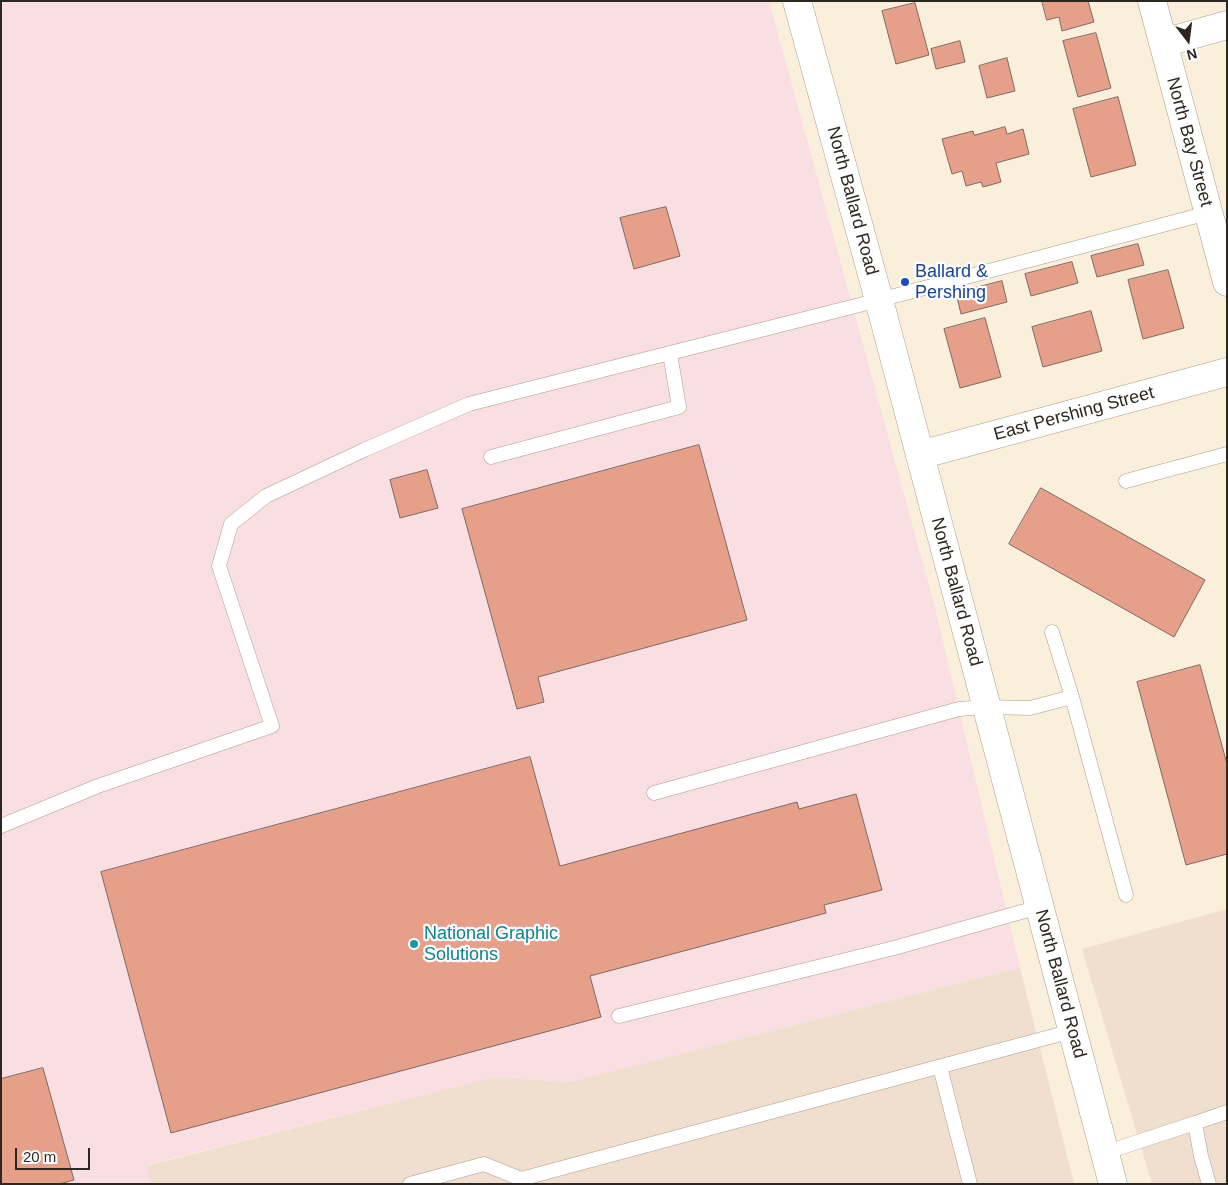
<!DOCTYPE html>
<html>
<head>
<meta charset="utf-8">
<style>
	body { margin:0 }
	#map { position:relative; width:1228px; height:1185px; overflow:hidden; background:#faefda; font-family:Helvetica,sans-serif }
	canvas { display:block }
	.frame { position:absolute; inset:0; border:2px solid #2c2821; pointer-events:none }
	.north { position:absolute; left:1163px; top:15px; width:50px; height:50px; -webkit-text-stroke:4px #fdfdfd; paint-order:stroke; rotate:165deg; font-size:14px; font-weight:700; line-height:20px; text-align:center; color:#2c2821 }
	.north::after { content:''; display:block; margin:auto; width:18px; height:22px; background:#2c2821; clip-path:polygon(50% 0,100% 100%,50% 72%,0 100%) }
	.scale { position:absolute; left:15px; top:1148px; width:75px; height:22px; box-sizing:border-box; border:2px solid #2c2821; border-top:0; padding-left:6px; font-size:15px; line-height:18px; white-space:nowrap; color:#2c2821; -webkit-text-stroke:4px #fdfdfd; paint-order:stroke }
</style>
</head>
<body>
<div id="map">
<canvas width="1228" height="1185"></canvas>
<div class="frame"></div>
<div class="north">N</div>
<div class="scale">20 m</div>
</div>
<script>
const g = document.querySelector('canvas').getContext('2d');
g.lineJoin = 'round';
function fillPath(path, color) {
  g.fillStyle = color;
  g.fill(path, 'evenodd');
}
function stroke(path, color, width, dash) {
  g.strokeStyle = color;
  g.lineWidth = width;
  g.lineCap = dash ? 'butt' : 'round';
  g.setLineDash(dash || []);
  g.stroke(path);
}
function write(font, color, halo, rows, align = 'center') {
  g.font = font + ' Helvetica,sans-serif';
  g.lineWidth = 4.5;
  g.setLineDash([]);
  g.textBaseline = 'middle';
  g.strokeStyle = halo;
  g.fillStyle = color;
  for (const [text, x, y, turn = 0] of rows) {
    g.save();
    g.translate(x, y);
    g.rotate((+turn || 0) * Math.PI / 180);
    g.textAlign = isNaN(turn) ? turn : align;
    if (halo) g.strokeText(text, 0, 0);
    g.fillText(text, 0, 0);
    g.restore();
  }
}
const commercial = new Path2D(`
	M1227 909V1184H1152L1082 949Z
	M1020 968 1074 1184H151L146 1166 493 1077 569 1082Z`);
const industrial = new Path2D(`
	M1 1H769L934 604 1020 968 569 1082 493 1077 146 1165 151 1184H1Z`);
const building = new Path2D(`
	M1042 1H1088L1094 22 1062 31 1059 17 1047 20Z
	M915 3 929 55 896 64 882 11Z
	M1096 33 1111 88 1078 97 1063 41Z
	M960 41 965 62 936 69 931 49Z
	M1007 58 1015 91 987 98 979 66Z
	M1118 97 1136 165 1091 177 1073 109Z
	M1005 127 1007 134 1023 129 1029 154 996 163 1001 182 983 187 981 182 966 186 962 171 952 174 942 139 973 131 974 135Z
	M666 207 680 256 634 269 620 218Z
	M1138 244 1144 265 1097 277 1091 256Z
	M1072 262 1078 283 1031 296 1025 274Z
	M1168 270 1184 328 1143 339 1128 280Z
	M1002 281 1007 302 961 314 956 293Z
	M1091 311 1102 351 1043 367 1032 327Z
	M985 318 1001 377 960 388 944 329Z
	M699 445 747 620 538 677 544 702 517 709 462 509Z
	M427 470 438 508 400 518 390 480Z
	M1041 488 1205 580 1174 637 1009 544Z
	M1200 665 1227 764V854L1186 865 1137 682Z
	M530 757 560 866 797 802 799 809 856 794 882 890 824 905 826 913 590 976 601 1017 171 1133 101 872Z
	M43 1068 74 1180 59 1184H1V1079Z`);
const service = new Path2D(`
	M491 457 679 407 670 354
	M1126 481 1227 454
	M1052 632 1072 697
	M654 793 959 709 986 707 1030 708 1072 697 1126 895
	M1 826 98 786 272 726 219 566 231 524 266 496 364 450 469 404 879 300 1208 213
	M619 1016 894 948 1039 907
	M940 1067 970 1184
	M1195 1123 1227 1112
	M1104 1153 1195 1123 1201 1156 1209 1184
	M410 1184 484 1164 521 1179
	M523 1184 521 1179 1072 1031`);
const minor = new Path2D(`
	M1152 1 1227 282
	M1163 43 1227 25`);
const tertiary = new Path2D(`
	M920 455 1227 372`);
const secondary = new Path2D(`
	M797 1 879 300 1113 1184`);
const markers = [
	[905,282,5,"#1a4fb4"],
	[414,944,5,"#0f9aa8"]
];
const streetNames = [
	["North Bay Street",1189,142,75],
	["North Ballard Road",852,201,75],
	["East Pershing Street",1074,414,-15],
	["North Ballard Road",956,592,75],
	["North Ballard Road",1060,984,75]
];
const transitNames = [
	["Ballard &",915,272],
	["Pershing",915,293]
];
const cultureNames = [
	["National Graphic",424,934],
	["Solutions",424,955]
];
fillPath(commercial, '#f0dfce');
fillPath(industrial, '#f9dee2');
fillPath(building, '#e6a08a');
stroke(building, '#7f6963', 1);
stroke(service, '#a89e8b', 15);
stroke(minor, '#a89e8b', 29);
stroke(tertiary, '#a89e8b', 29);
stroke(secondary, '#a89e8b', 29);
stroke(service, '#fff', 14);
stroke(minor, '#fff', 28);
stroke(tertiary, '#fff', 28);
stroke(secondary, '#fff', 28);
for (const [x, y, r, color] of markers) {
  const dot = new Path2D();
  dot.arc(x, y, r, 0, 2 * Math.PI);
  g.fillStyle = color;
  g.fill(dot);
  stroke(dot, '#fdfdfd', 2);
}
write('18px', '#2c2821', '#fdfdfd', streetNames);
write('18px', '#164399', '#fdfdfd', transitNames, 'left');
write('18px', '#0d838f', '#fdfdfd', cultureNames, 'left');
</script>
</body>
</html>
